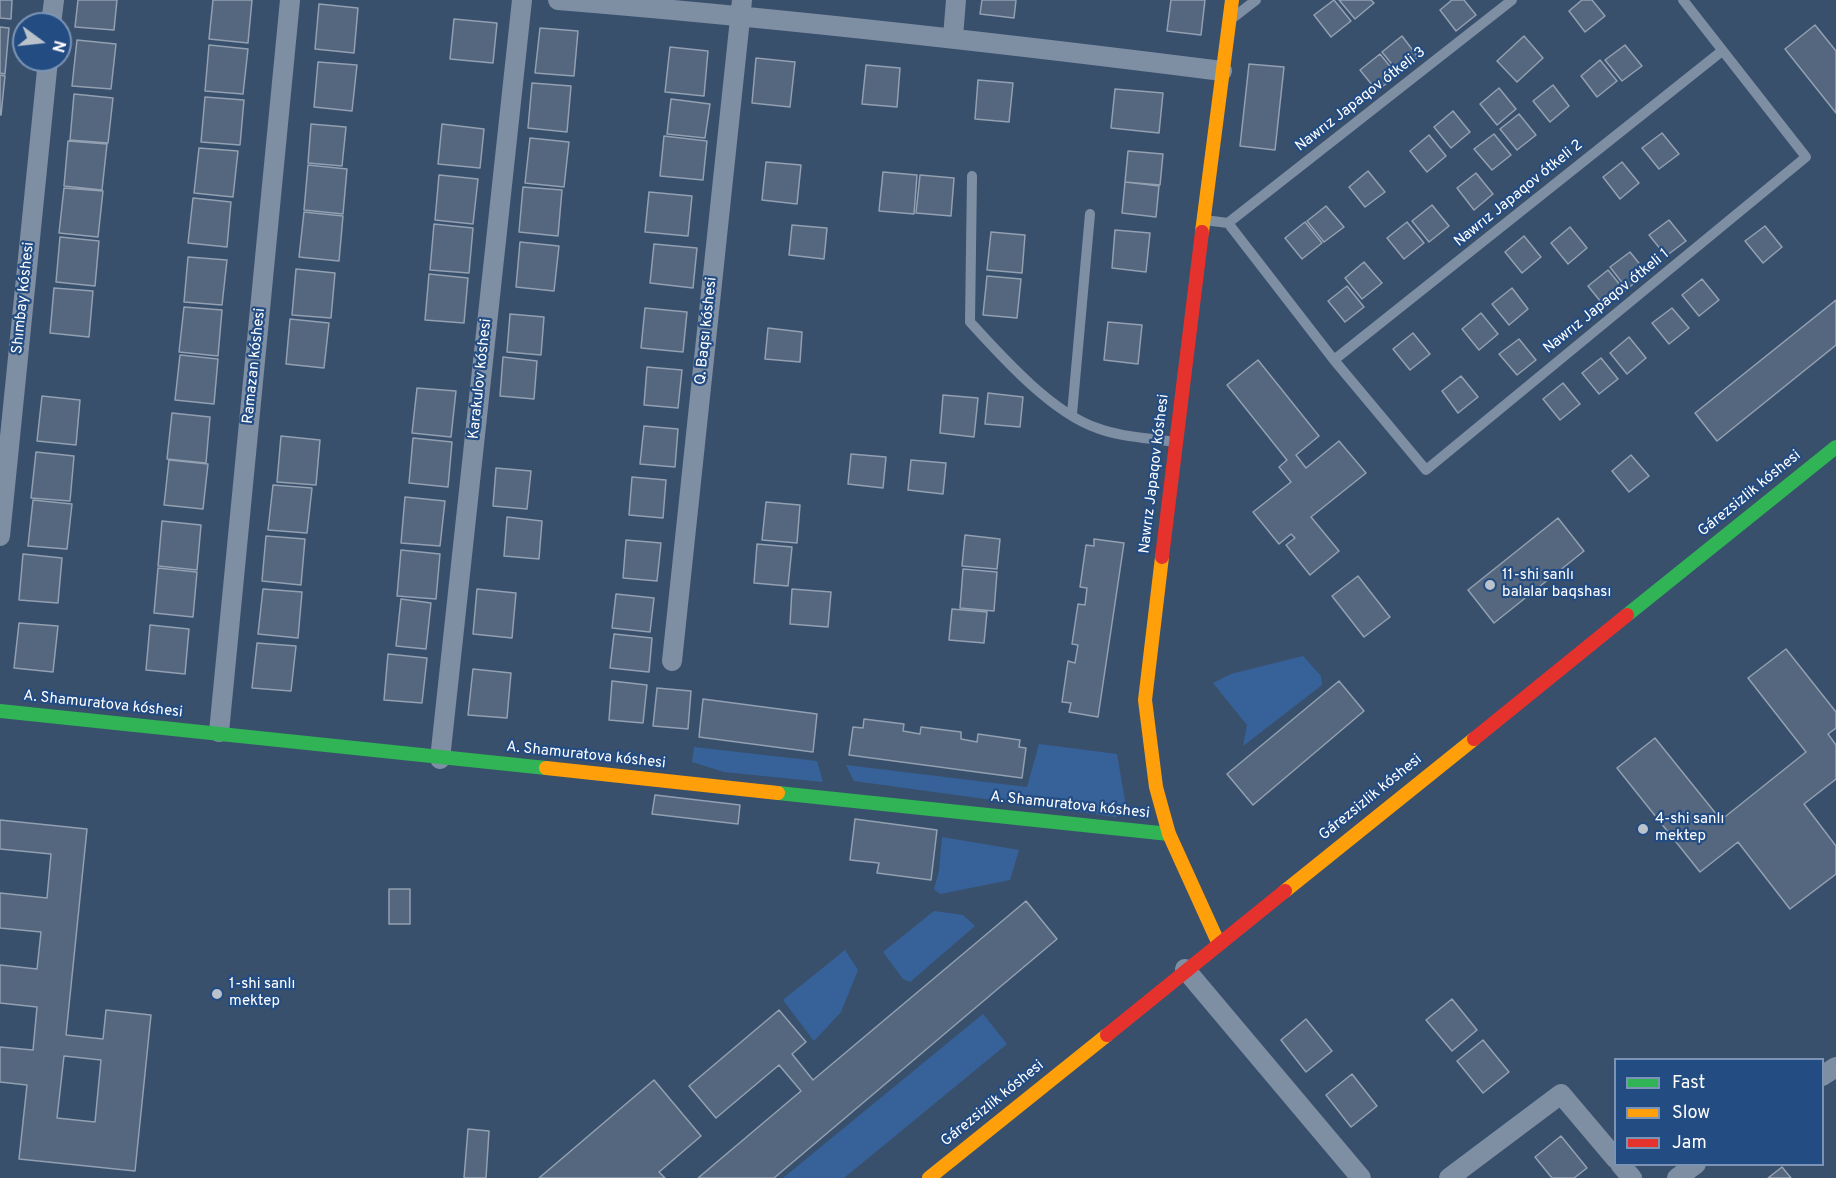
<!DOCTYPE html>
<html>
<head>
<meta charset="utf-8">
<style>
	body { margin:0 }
	#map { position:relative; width:1836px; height:1178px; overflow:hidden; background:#39506d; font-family:Overpass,sans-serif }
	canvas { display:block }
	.legend { position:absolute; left:1614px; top:1058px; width:210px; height:108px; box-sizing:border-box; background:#234c83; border:2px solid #7b94b5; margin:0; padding:8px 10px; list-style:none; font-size:18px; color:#fff }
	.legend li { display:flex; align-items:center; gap:12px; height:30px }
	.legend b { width:30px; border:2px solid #7b94b5 }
	.north { position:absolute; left:12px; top:12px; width:60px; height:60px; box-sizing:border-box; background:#234c83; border:2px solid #7b94b5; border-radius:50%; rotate:105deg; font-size:16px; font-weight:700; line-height:24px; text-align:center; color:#fff }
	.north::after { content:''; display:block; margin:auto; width:21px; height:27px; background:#bac2cc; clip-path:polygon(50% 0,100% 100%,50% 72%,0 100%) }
</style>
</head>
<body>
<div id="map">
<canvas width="1836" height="1178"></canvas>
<ul class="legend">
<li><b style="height:8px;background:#30b455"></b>Fast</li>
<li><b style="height:8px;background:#ff9f0a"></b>Slow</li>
<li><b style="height:8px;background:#e5322d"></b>Jam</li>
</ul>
<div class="north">N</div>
</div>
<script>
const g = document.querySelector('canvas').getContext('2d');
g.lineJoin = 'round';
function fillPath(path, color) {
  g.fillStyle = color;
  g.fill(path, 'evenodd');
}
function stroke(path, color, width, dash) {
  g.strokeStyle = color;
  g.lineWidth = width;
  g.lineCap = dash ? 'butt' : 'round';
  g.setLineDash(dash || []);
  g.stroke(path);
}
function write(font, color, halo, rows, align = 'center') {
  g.font = font + ' Overpass,sans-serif';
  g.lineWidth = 4.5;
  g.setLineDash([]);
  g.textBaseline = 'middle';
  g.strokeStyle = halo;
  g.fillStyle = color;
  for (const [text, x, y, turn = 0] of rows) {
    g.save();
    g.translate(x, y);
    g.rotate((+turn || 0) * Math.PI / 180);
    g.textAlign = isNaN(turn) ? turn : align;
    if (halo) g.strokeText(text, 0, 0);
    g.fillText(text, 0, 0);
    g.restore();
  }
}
const green = new Path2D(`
	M1303 656 1321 676 1322 685 1243 746 1247 725 1213 683 1231 674Z
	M1039 744 1117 754 1125 801 1116 817 854 781 846 765 1027 787Z
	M694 747 817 761 823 782 724 772 692 762Z
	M942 837 1019 850 1010 880 940 894 934 889 939 871Z
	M934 911 963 915 975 926 910 982 903 979 883 952Z
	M845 950 858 970 841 1012 814 1041 783 1000Z
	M983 1014 1007 1044 844 1178H783Z`);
const building = new Path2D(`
	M0 0H12L11 19 0 18Z
	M78 0H117L114 30 75 27Z
	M213 0H252L248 43 209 39Z
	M982 0H1016L1014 18 980 14Z
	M1171 0H1205L1201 35 1167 31Z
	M1334 0 1351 21 1331 37 1314 15Z
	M1339 0H1371L1374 3 1355 19Z
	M1452 0H1464L1476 15 1456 31 1440 10Z
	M1582 0H1592L1605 16 1585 32 1569 11Z
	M319 4 358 8 354 53 315 49Z
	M454 19 497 23 493 63 450 59Z
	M1815 25 1836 51V113L1785 49Z
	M0 27 9 28 5 74 0 73Z
	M540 28 578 31 574 76 535 73Z
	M1402 36 1418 57 1399 73 1382 52Z
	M1524 36 1543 58 1517 82 1497 61Z
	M77 40 116 44 111 89 72 86Z
	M209 45 248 49 243 94 205 91Z
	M1625 45 1642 66 1622 81 1605 60Z
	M670 47 708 51 704 96 665 92Z
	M1380 54 1397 75 1377 91 1360 70Z
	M756 58 795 62 790 107 752 103Z
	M1600 60 1617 81 1597 97 1581 76Z
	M318 62 357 65 352 111 314 107Z
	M1249 64 1284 67 1275 150 1240 146Z
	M866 65 900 68 897 107 862 104Z
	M0 75 5 76 1 115H0Z
	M978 80 1013 83 1009 122 975 119Z
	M532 83 571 86 567 132 528 128Z
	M1553 85 1569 106 1550 122 1533 101Z
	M1499 88 1516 109 1497 125 1480 104Z
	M1115 89 1163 93 1159 133 1111 128Z
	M74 94 113 98 108 143 70 140Z
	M205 97 244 100 240 145 201 142Z
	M671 99 710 104 705 138 667 134Z
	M1453 111 1470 132 1451 148 1434 127Z
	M1519 114 1536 135 1517 150 1500 129Z
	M311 124 346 127 342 166 308 163Z
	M442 124 484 129 480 168 438 164Z
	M1662 133 1679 154 1659 169 1642 148Z
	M1494 134 1511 155 1492 170 1474 149Z
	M1429 135 1446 156 1427 172 1410 151Z
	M664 136 707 141 703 180 660 176Z
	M530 138 569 142 564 187 525 183Z
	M68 141 107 144 102 190 64 186Z
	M199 148 238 151 233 197 194 193Z
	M1128 151 1163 154 1160 185 1125 182Z
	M766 162 801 165 797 204 762 200Z
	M1622 162 1639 183 1620 199 1603 177Z
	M308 165 347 169 343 214 304 210Z
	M1368 171 1385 192 1365 207 1349 187Z
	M883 172 917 175 914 214 879 211Z
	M1476 173 1493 194 1474 210 1457 188Z
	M439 175 478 179 473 224 435 220Z
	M920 175 954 178 951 216 916 213Z
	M1125 182 1159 186 1156 217 1122 213Z
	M523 187 562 190 558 236 519 232Z
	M64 188 103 191 98 237 59 233Z
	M649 192 692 196 688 236 645 232Z
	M193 198 231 202 227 247 188 243Z
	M1432 205 1449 226 1429 242 1412 221Z
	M1326 206 1344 227 1324 242 1307 221Z
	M304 212 343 216 339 261 299 257Z
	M1669 220 1686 241 1666 256 1649 235Z
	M1305 222 1322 243 1302 259 1285 238Z
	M1407 222 1424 243 1404 259 1387 238Z
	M434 224 473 228 469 273 430 270Z
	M792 225 827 228 824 259 789 255Z
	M1765 226 1782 247 1763 263 1745 241Z
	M1570 227 1587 248 1568 264 1551 243Z
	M1115 230 1150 233 1146 272 1112 268Z
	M991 232 1025 235 1022 273 987 270Z
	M1524 236 1541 257 1522 273 1505 252Z
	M60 237 99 241 95 286 56 282Z
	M520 242 559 246 554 291 516 287Z
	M654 244 697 248 693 288 650 283Z
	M1630 252 1647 273 1627 289 1610 267Z
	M188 257 227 260 222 305 184 302Z
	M1364 262 1382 283 1362 299 1345 278Z
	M296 269 335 273 331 318 292 315Z
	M1608 270 1625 291 1605 307 1588 286Z
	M429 274 468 278 464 323 425 320Z
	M987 276 1021 279 1017 318 983 315Z
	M1702 279 1719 300 1699 316 1682 295Z
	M1347 286 1364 307 1345 322 1328 301Z
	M54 288 93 291 89 337 50 333Z
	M1512 288 1528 309 1509 325 1492 304Z
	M1836 300V345L1717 441 1695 413Z
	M184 307 222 310 218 356 179 352Z
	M645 308 687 312 683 352 641 348Z
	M1672 308 1689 328 1669 344 1652 323Z
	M1481 313 1498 334 1479 350 1462 329Z
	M510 314 544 317 541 355 507 352Z
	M290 319 329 323 324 368 286 364Z
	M1108 322 1142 325 1138 364 1104 360Z
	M768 328 802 332 800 362 765 359Z
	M1413 333 1430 354 1410 370 1393 349Z
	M1629 337 1646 358 1627 374 1610 353Z
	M1519 339 1536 360 1517 375 1499 354Z
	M180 355 218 359 214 404 175 400Z
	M503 357 537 361 534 399 500 396Z
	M1601 358 1618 379 1599 394 1582 373Z
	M1258 360 1319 436 1296 455 1306 468 1339 441 1366 473 1311 517 1339 551 1310 575 1286 545 1295 538 1291 534 1279 544 1253 512 1291 482 1279 467 1287 460 1227 385Z
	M647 367 682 370 678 408 644 405Z
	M1461 376 1478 397 1458 413 1442 391Z
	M1563 383 1580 404 1560 420 1543 399Z
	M417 388 456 391 451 437 412 433Z
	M988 393 1023 397 1020 427 985 424Z
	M943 395 978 398 974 437 940 433Z
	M42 396 80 400 76 445 37 441Z
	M172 413 210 417 206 463 167 459Z
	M644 426 678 429 675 467 640 464Z
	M281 436 320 440 316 485 277 482Z
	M413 438 452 442 448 487 409 483Z
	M36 452 74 456 70 501 31 498Z
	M851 454 886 457 883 488 848 484Z
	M1631 455 1649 476 1629 492 1612 471Z
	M169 460 208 464 203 509 164 505Z
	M911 460 946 463 943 494 908 490Z
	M496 468 531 471 527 509 493 506Z
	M632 477 666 480 663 518 629 515Z
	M273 485 312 488 307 533 268 530Z
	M405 497 445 501 440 546 401 543Z
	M33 500 72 504 67 549 28 546Z
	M766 502 800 505 797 543 762 540Z
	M507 517 542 521 539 559 504 556Z
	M1558 518 1584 551 1494 623 1468 590Z
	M162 521 201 525 197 570 158 566Z
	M965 535 1000 539 997 569 962 566Z
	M266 536 305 539 301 585 262 581Z
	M1094 539 1124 543 1098 717 1069 712 1071 703 1062 702 1068 661 1075 663 1078 645 1072 644 1078 604 1085 605 1087 588 1080 587 1086 545 1094 546Z
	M626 540 661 543 657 581 623 578Z
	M757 544 792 547 788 586 754 583Z
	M401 550 440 554 436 599 397 596Z
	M23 554 62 558 58 603 19 600Z
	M158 568 197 572 193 617 154 613Z
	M963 569 997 572 994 611 960 608Z
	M1358 576 1390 617 1364 637 1332 596Z
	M263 589 302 592 298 638 258 634Z
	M477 589 516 593 512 638 473 634Z
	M792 589 831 592 828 627 790 624Z
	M616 594 654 598 650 632 612 628Z
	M401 599 431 603 426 649 396 646Z
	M952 609 987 612 984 643 949 640Z
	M19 623 58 626 53 672 14 668Z
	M150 625 189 629 185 674 146 670Z
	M614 634 652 638 649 672 610 668Z
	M257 643 296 646 291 691 252 688Z
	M1786 649 1836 712V728L1828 734 1836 745V779L1804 804 1836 846V874L1790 909 1738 842 1700 872 1617 768 1655 738 1721 820 1806 752 1748 678Z
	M388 654 427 658 422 703 384 700Z
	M473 669 511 673 507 718 468 715Z
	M612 681 647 685 643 723 609 720Z
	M1339 681 1364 711 1253 805 1227 774Z
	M657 688 691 691 688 729 653 726Z
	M703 699 817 714 813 752 699 737Z
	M864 719 904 724 903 731 920 734 921 727 961 732V739L977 742 978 734 1020 740 1019 747 1026 748 1022 778 849 755 853 727 863 728Z
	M655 795 740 805 738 824 652 814Z
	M855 819 937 830 931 880 877 873 879 863 850 860Z
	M0 820 87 829 66 1035 103 1039 106 1010 151 1015 135 1171 19 1159 27 1085 0 1082V1047L33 1050 37 1007 0 1003V965L37 969 41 932 0 928V893L47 898 51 854 0 849ZM64 1056 101 1060 95 1122 57 1118Z
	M389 889H410V924H389Z
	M1026 901 1057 939 1000 987 774 1178H698L801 1091 779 1065 716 1118 689 1086 779 1010 806 1042 792 1054 813 1080Z
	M1452 999 1477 1030 1452 1051 1426 1020Z
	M1306 1019 1332 1051 1306 1072 1281 1040Z
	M1483 1040 1509 1072 1483 1093 1457 1061Z
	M1352 1074 1377 1106 1351 1127 1326 1095Z
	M654 1080 701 1136 659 1172 665 1178H539Z
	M468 1129 489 1131 486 1178H464Z
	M1561 1136 1587 1168 1574 1178H1552L1535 1157Z
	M1782 1167 1791 1178H1768Z`);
const lane = new Path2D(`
	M1234 17 1256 0
	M972 176 970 322C1001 356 1052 413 1097 428 1120 437 1150 438 1175 442
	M1204 220 1228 223 1334 360 1426 470 1806 157 1683 0
	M1228 223 1512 0
	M1334 360 1722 51
	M1072 414 1090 214`);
const street = new Path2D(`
	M558 0C780 18 1001 43 1222 71
	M51 24 54 0
	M953 37 956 0
	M0 536 48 60
	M672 661 742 0
	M219 732 290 0
	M440 759 522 0
	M1185 969 1361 1178
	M1822 1076 1836 1067
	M1620 1164 1632 1178
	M1449 1178 1561 1094 1616 1159
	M1677 1178 1696 1164`);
const fast = new Path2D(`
	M1627 615 1836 447
	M0 711 546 768
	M778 793 1169 834`);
const slow = new Path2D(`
	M1202 232 1232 0
	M1162 557 1145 700 1156 787 1169 834 1218 942
	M546 768 778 793
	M1285 891 1474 739
	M929 1178 1107 1035`);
const jam = new Path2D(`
	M1162 557 1202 232
	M1474 739 1627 615
	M1107 1035 1285 891`);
const markers = [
	[1490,585,6,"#bac2cc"],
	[1643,829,6,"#bac2cc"],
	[217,994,6,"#bac2cc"]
];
const streetNames = [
	["Nawrız Japaqov ótkeli 3",1361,100,-38],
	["Nawrız Japaqov ótkeli 2",1519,194,-39],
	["Shımbay kóshesi",24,298,-84],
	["Nawrız Japaqov ótkeli 1",1607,302,-39],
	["Q. Baqsı kóshesi",707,331,-84],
	["Ramazan kóshesi",255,366,-84],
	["Karakulov kóshesi",481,379,-84],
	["Nawrız Japaqov kóshesi",1155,474,-83],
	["Gárezsizlik kóshesi",1750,494,-39],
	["A. Shamuratova kóshesi",103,705,6],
	["A. Shamuratova kóshesi",586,756,6],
	["Gárezsizlik kóshesi",1371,798,-39],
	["A. Shamuratova kóshesi",1070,806,6],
	["Gárezsizlik kóshesi",993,1104,-39]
];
const poiNames = [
	["11-shi sanlı",1502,576],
	["balalar baqshası",1502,593],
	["4-shi sanlı",1655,820],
	["mektep",1655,837],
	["1-shi sanlı",229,985],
	["mektep",229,1002]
];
fillPath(green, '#376299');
fillPath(building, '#54677e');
stroke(building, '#92a0b1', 1.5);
stroke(lane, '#7f8fa3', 10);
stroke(street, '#7f8fa3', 20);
stroke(fast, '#30b455', 14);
stroke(slow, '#ff9f0a', 14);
stroke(jam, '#e5322d', 14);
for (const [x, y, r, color] of markers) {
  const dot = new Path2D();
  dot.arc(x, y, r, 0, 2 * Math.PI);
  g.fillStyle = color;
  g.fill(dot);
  stroke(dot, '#234c83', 2);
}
write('15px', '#fff', '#234c83', streetNames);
write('15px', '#fff', '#234c83', poiNames, 'left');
</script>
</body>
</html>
